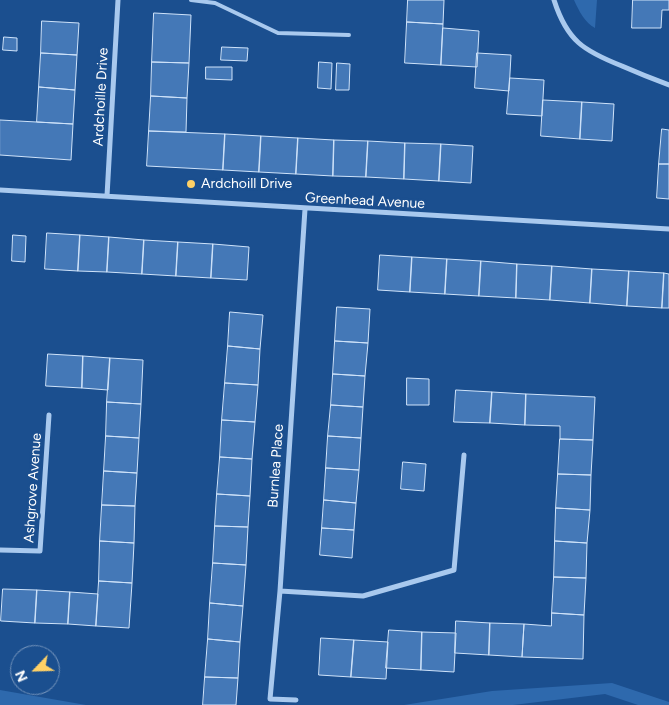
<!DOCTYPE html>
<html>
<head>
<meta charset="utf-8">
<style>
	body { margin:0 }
	#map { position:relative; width:669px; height:705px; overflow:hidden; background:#1b4f8f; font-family:Figtree,sans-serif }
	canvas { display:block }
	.north { position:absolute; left:10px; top:645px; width:50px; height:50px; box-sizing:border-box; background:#1b4f8f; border:1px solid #7695bc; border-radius:50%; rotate:246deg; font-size:14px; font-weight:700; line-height:20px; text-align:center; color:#fff }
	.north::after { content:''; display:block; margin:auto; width:18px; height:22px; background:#ffd166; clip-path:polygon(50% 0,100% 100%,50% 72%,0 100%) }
</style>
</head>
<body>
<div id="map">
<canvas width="669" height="705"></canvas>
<div class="north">N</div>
</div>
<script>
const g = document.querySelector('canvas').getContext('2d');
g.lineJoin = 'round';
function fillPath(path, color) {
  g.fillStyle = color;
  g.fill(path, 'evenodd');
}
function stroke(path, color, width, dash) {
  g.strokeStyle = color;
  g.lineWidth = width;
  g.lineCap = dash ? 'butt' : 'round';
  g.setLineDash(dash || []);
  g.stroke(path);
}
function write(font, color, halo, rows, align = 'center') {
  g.font = font + ' Figtree,sans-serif';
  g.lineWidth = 5;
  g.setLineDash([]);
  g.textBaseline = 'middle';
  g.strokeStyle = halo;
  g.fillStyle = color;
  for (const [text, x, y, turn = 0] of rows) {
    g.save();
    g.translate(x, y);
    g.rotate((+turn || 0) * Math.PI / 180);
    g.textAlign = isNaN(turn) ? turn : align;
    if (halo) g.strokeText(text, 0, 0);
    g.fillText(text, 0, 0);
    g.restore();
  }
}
const green = new Path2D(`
	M574 0H597L595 28C585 23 579 11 574 0Z
	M612 683 669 702V705H638L605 694 513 705H404L492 691Z
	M0 690 86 705H0Z`);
const building = new Path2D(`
	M408 0H444L443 24 407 22Z
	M633 0H669V10H662L661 28H632Z
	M154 13 191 15 189 63 152 62Z
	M42 21 79 23 77 55 41 53Z
	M407 22 443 24 441 65 405 63Z
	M443 28 479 31 477 67 441 65Z
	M4 37 17 38V51L3 50Z
	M222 47 248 48 247 61 221 60Z
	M41 53 77 55 75 90 39 87Z
	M477 53 511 55 509 91 475 88Z
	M152 62 189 63 187 98 151 96Z
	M319 62 332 63 331 89 318 88Z
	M337 63 350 64 349 90H336Z
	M206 67H232V80L206 79Z
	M510 78 544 80 542 116 507 114Z
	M39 87 75 90 73 124 37 122Z
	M151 96 187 98 186 132 149 131Z
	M543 100 582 102 580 139 541 136Z
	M582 102 614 104 612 141 580 139Z
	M0 120 73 124 71 160 0 155Z
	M662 129 669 130V164H659Z
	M149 131 225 134 223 170 147 166Z
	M225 134 261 136 259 172 223 170Z
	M261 136 298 138 296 174 259 172Z
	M298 138 334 140 333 176 296 174Z
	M334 140 368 141 366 177 333 176Z
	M368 141 405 143 404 179 366 177Z
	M405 143 441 144 439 181 404 179Z
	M441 144 473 146 471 183 439 181Z
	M659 164H669V199L657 198Z
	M47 233 80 235 78 271 45 269Z
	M13 235 26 236 25 262 12 261Z
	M80 235 109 237 107 272 78 271Z
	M109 237 144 240 142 274 107 272Z
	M144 240 178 242 176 276 142 274Z
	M178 242 213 244 211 278 176 276Z
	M213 244 249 247 247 280 211 278Z
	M380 255 412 257 410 292 378 290Z
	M412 257 447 259 445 294 410 292Z
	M447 259 481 261 479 296 445 294Z
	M481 261 517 264 516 298 479 296Z
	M517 264 552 266 550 300 516 298Z
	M552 266 592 269 590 303 550 300Z
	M592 269 629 271 627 306 590 303Z
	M629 271 664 273 662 308 627 306Z
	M664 273 669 274V308H662Z
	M337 307 370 309 368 343 335 341Z
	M230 312 263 315 260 349 228 346Z
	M335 341 368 343 365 376 333 374Z
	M228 346 260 349 258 385 225 383Z
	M48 354 83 356 82 388 46 386Z
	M83 356 110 358 108 390 82 388Z
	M110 358 143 360 141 404 107 402Z
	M333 374 365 376 363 407 331 405Z
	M407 378 429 379V405H407Z
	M225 383 258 385 255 422 222 420Z
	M456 390 492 392 490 423 454 422Z
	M492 392 526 394 525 425 490 423Z
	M526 394 595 397 593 440 560 439V426L525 425Z
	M107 402 141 404 139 438 106 436Z
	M331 405 363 407 361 438 328 436Z
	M222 420 255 422 252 459 220 457Z
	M106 436 139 438 137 473 104 471Z
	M328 436 361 438 359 470 326 468Z
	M560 439 593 440 591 475 558 474Z
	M220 457 252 459 250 496 217 494Z
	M403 462 426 464 424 491 401 489Z
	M326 468 359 470 356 503 324 500Z
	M104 471 137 473 135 506 102 505Z
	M558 474 591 475 590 510 556 508Z
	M217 494 250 496 248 527 215 526Z
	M324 500 356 503 354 530 322 528Z
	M102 505 135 506 134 543 100 541Z
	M556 508 590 510 587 543 555 541Z
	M215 526 248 527 246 565 213 563Z
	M322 528 354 530 352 558 320 555Z
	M100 541 134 543 132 583 99 581Z
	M555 541 587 543 586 578 554 577Z
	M213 563 246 565 243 606 210 603Z
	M554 577 586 578 584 615 552 613Z
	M99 581 132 583 129 628 96 626Z
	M3 589 37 590 35 623 1 621Z
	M37 590 70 592 68 624 35 623Z
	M70 592 98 594 96 626 68 624Z
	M210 603 243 606 240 642 208 639Z
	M552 613 584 615 583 659 522 657 524 624 551 626Z
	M456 621 490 623 489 655 455 653Z
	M490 623 524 624 522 657 489 655Z
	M389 630 422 632 421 670 386 668Z
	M422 632 456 633 454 672 421 670Z
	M321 638 354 640 351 677 319 675Z
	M208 639 240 642 238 678 205 677Z
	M354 640 388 642 386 679 351 677Z
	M205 677 238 678 236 705H203Z`);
const lane = new Path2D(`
	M191 0 215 3 278 33 349 35`);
const street = new Path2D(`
	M554 0C567 41 584 51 622 66 638 73 653 79 669 85
	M0 190 669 229
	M107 196 118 0
	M0 550 40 551 49 415
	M280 591 363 596 454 570 464 455
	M296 700 270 699 280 591 305 209`);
const markers = [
	[191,184,5,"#ffd166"]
];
const streetNames = [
	["Ardchoille Drive",101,97,-87],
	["Greenhead Avenue",365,201,3],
	["Burnlea Place",276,466,-86],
	["Ashgrove Avenue",33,488,-86]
];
const poiNames = [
	["Ardchoill Drive",201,184]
];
fillPath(green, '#2e69ad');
fillPath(building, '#4478b7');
stroke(building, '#cfe3fa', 1);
stroke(lane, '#a9c9ee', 4);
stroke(street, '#a9c9ee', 5);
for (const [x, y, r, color] of markers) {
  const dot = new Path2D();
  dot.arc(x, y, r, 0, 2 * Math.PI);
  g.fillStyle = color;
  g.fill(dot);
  stroke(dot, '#1b4f8f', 2);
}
write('14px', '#fff', '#1b4f8f', streetNames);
write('14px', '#fff', '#1b4f8f', poiNames, 'left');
</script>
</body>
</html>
